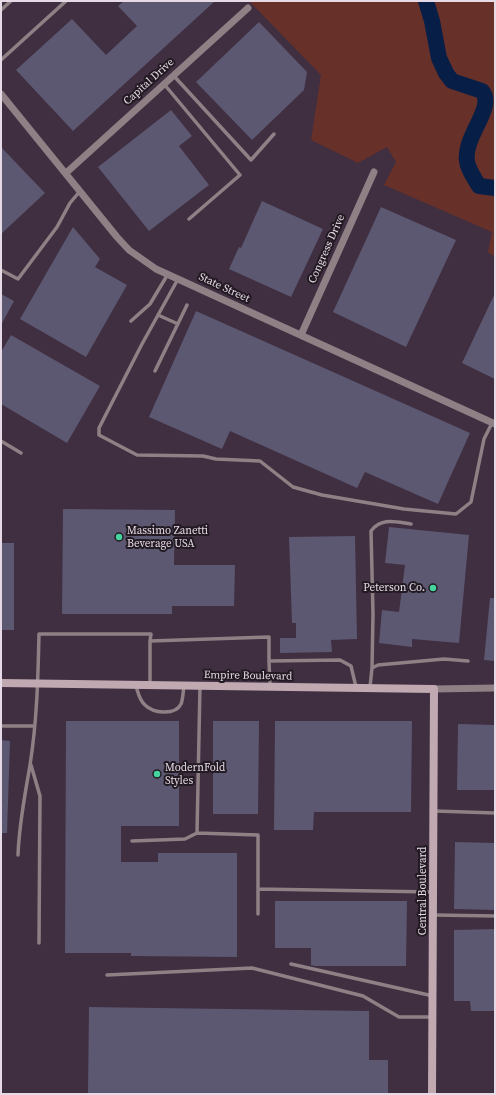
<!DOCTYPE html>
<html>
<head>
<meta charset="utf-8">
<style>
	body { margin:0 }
	#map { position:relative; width:496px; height:1095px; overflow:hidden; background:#402e41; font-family:"Source Serif 4",serif }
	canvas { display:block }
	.frame { position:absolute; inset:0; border:2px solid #e5dae6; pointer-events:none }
</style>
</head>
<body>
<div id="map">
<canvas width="496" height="1095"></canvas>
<div class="frame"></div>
</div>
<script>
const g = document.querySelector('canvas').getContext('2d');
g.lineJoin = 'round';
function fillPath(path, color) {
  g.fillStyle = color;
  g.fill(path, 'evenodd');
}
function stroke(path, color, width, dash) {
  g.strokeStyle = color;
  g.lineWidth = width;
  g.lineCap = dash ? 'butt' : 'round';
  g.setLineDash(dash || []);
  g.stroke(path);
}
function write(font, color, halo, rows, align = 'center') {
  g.font = font + ' "Source Serif 4",serif';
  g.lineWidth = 4;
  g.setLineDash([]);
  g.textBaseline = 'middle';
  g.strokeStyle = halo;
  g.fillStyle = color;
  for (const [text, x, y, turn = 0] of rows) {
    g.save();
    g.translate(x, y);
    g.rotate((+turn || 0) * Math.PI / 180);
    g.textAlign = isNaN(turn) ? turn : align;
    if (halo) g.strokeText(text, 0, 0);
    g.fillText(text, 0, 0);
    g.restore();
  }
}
const green = new Path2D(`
	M249 1H495V257L488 252 492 232 384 185 396 162 387 147 358 163 311 140 321 75Z`);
const river = new Path2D(`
	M426 1 432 21 439 58 446 73 452 81 482 91C496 107 463 137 467 161 468 170 475 179 479 186L495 188`);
const building = new Path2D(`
	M124 1H215L73 131 16 70 72 19 106 55 137 26 118 6Z
	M259 22 307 72 304 90 252 140 196 82Z
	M171 110 192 136 179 146 209 185 149 231 98 167Z
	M1 147 45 193 1 234Z
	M262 201 323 229 291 297 229 269 239 247 241 248Z
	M381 207 456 240 406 347 333 312Z
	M73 227 100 259 95 267 127 285 86 357 20 319Z
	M495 293V379L462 363Z
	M1 294 14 301 1 325Z
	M196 311 470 433 438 504 365 472 357 488 230 431 222 449 149 417Z
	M11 335 100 386 67 443 1 404V352Z
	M63 509 175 510 174 565H235L234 606H172V614H62Z
	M389 527 469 535 459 643 412 639V647L379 643 382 610 399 612 405 565 385 563Z
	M355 536 357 639 331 640 332 652 280 653V638H296V623H292L289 537Z
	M1 543H14V630H1Z
	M490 598H495V661L484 660Z
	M66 721H179V826H121V862H158V853H237V957L131 956V953H65Z
	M213 721H259L258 814H213Z
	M275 721H412L411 812H314L313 830H274Z
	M458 724 495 725V790H457Z
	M1 740 10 741 7 833H1Z
	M455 842 495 843V910L454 909Z
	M275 901H407L406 966H315L311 965V948H275Z
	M495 929V1011H471L470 1001H454V930Z
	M89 1007 369 1011V1060H388V1094H88Z`);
const lane = new Path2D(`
	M1 10 11 1
	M1 60 66 1
	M173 75 251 160 274 134
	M164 84 240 175 189 219
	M1 270 18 279 57 227 70 203 80 191
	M178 279 142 344 99 428V435L137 455 203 456 216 459 260 461 293 487 322 495 404 509 456 514 471 502 484 439 492 423
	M158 315 178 324
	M131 321 150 304 168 274
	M155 371 187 305
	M1 441 21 453
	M372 668 373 614 371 531C381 517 396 522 411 524
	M150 685V641L269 637V661
	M136 686C138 692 139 700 145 705 153 713 175 716 181 704 183 699 183 692 184 686
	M200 686 197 833 258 835V914
	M270 686 269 661 340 660 351 666 356 687
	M370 687 372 668 378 665 444 659 468 661
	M1 726H34
	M31 765 40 796 39 943
	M435 811 495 813
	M132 841 185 839 197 833
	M18 855C19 824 25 795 30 765 37 721 38 678 39 634H151L150 641
	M258 889 433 892
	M434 915 495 916
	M291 964 433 996
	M107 975 252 968 363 996 399 1017H432`);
const street = new Path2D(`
	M1 94 117 237 129 250 156 269 495 424
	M66 173 248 8
	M301 335 374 172
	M434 689 495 688`);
const secondary = new Path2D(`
	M1 683 434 689 432 1094`);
const markers = [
	[119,537,4,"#46d49e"],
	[433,588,4,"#46d49e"],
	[157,774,4,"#46d49e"]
];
const streetNames = [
	["Capital Drive",149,82,-42],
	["Congress Drive",327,249,-66],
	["State Street",224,288,25],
	["Empire Boulevard",248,676,1],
	["Central Boulevard",423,891,-90]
];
const poiNames = [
	["Massimo Zanetti",127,531],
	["Beverage USA",127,544],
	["Peterson Co.",425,588,"right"],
	["ModernFold",165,768],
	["Styles",165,781]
];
fillPath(green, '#673029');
stroke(river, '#071f47', 16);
fillPath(building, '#5c5871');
stroke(lane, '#8e8084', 3.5);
stroke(street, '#8e8084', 7);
stroke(secondary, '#c0a9b0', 8);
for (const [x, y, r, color] of markers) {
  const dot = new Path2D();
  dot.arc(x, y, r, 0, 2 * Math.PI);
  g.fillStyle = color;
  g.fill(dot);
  stroke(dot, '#221a22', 1.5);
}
write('11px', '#e5dae6', '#221a22', streetNames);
write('11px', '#e5dae6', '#221a22', poiNames, 'left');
</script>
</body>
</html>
